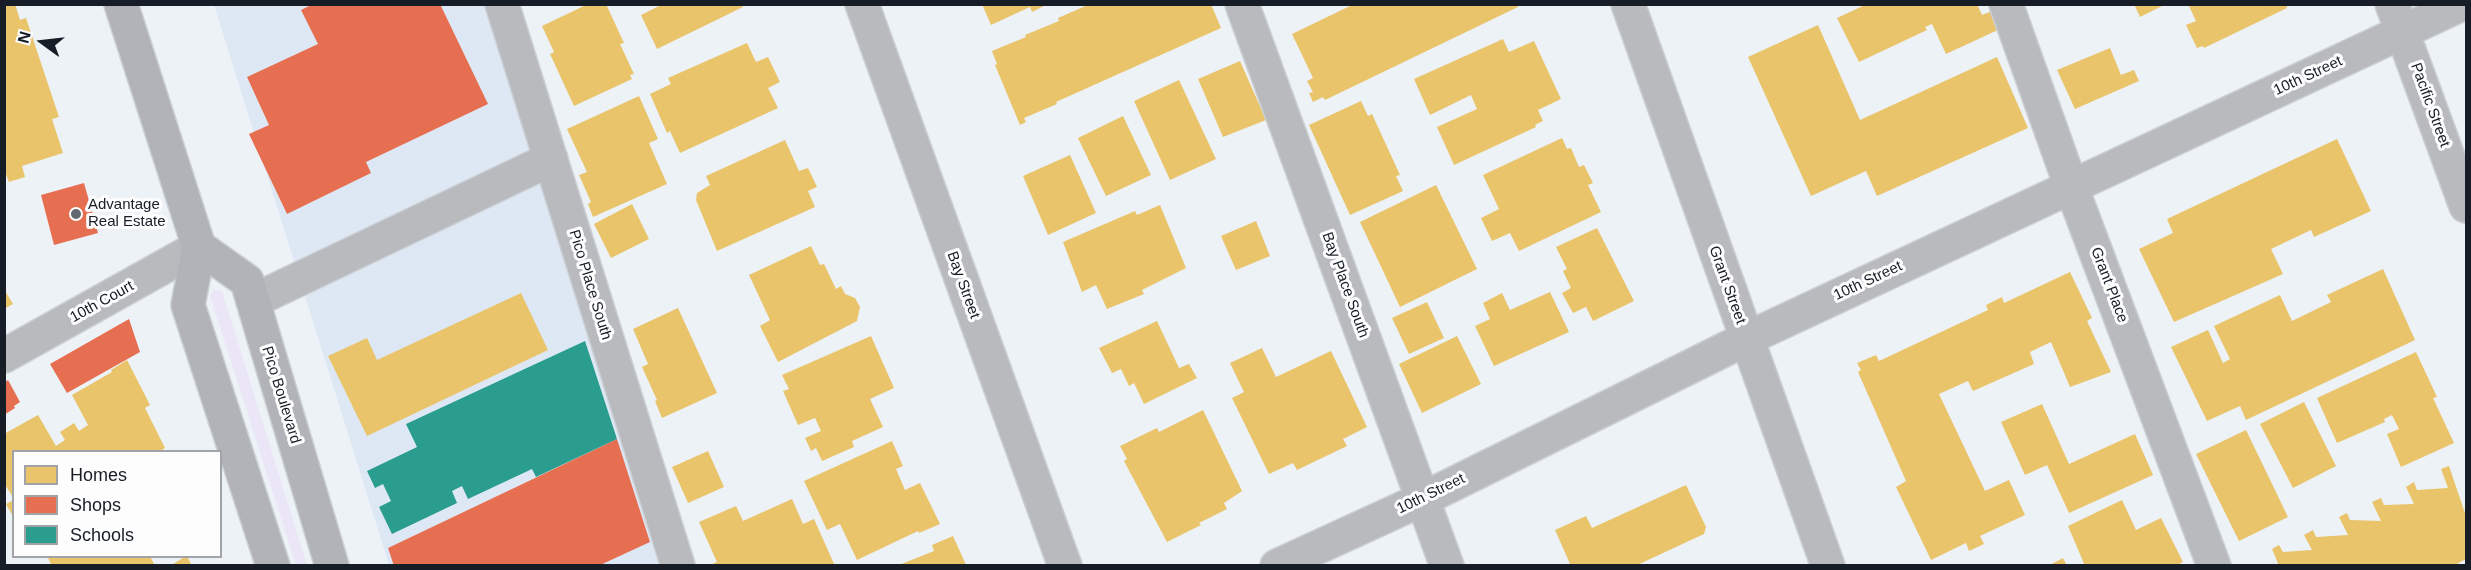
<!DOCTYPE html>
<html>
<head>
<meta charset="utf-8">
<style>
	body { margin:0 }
	#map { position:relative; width:2471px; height:570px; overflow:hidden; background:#edf2f7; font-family:Helvetica,sans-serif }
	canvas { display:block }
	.frame { position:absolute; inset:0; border:6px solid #161d26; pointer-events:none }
	.legend { position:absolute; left:12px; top:450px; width:210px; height:108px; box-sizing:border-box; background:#fdfdfd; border:2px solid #a1a3a7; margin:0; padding:8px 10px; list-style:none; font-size:18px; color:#161d26 }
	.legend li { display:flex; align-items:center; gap:12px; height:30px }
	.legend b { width:30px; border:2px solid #a1a3a7 }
	.north { position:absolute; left:12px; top:12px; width:60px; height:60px; -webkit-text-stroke:4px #fdfdfd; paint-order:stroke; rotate:285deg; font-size:16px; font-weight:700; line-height:24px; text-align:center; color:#161d26 }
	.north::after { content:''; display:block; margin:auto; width:21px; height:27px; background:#161d26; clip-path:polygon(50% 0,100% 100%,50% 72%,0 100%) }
</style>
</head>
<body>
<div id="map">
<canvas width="2471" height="570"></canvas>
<div class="frame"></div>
<ul class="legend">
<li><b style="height:16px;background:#e9c46a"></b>Homes</li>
<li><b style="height:16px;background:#e76f51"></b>Shops</li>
<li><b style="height:16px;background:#2a9d8f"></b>Schools</li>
</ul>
<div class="north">N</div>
</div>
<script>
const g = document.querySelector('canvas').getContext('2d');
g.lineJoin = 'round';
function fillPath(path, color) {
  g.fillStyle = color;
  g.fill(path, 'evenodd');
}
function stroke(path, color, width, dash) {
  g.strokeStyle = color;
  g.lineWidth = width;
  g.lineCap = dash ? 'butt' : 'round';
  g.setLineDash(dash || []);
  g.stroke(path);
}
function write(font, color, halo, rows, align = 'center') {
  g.font = font + ' Helvetica,sans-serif';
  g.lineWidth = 6;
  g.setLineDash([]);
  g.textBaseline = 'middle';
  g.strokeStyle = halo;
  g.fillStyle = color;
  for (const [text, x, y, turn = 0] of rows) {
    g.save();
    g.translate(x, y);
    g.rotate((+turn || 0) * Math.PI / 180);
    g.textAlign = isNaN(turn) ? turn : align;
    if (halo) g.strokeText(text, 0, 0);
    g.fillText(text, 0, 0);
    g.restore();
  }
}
const built = new Path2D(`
	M214 5H488L668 565H389Z`);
const green = new Path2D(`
	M214 289 222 291 307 565H296L210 296Z`);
const homes = new Path2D(`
	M4 4H15L20 20 26 18 59 117 52 119 63 153 22 166 25 177 9 182 4 169Z
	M588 4H606L624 43 620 44 634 74 630 75 632 79 574 106 550 54 554 52 542 26Z
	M663 4H742L743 7 657 49 641 15Z
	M982 4H1048L1032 12 1030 7 991 25Z
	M1090 4H1211L1221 28 1056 102 1057 104 1024 118 1026 122 1020 125 995 65 997 64 992 51 1026 37 1025 35 1059 21 1058 18Z
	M1354 4H1517L1518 7 1325 100 1323 97 1313 102 1309 93 1313 92 1307 81 1313 78 1292 34Z
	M1867 4H1977L1982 15 1992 11 2000 29 1946 54 1932 24 1925 27 1927 30 1859 62 1837 18Z
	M2134 4H2166L2140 17Z
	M2188 4H2286L2287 8 2204 48 2203 46 2197 48 2186 25 2196 21Z
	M1818 25 1860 120 1997 57 2028 128 1877 196 1866 171 1811 196 1748 57Z
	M1503 39 1509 52 1534 41 1561 99 1538 110 1543 121 1535 125 1536 127 1454 165 1437 127 1477 109 1471 95 1430 115 1414 79Z
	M747 43 756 62 768 57 780 82 768 88 778 108 680 153 670 131 667 133 650 94 671 84 668 78Z
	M2110 48 2121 75 2134 70 2139 81 2075 109 2057 70Z
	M1240 61 1266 120 1223 137 1198 79Z
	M1179 80 1216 159 1170 180 1134 101Z
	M639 96 658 139 649 143 667 184 593 217 588 204 591 202 579 175 587 172 567 129Z
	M1361 101 1368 116 1372 114 1400 175 1396 176 1403 191 1350 215 1309 125Z
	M1123 116 1151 175 1106 196 1078 138Z
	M1562 138 1567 149 1571 148 1579 167 1584 165 1593 183 1588 185 1601 212 1519 251 1510 233 1492 241 1481 218 1499 209 1483 175Z
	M2337 139 2371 211 2314 237 2311 230 2271 249 2283 274 2174 322 2139 249 2173 233 2167 219Z
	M785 140 799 171 808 168 817 187 808 191 815 207 717 251 696 200 697 193 710 185 706 176Z
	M1070 155 1096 213 1048 235 1023 176Z
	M1436 185 1477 269 1400 307 1360 222Z
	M632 204 649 239 611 258 594 224Z
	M1160 205 1186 268 1142 290 1144 294 1107 309 1096 285 1082 292 1063 242 1135 211 1137 215Z
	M1256 221 1270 256 1236 270 1221 236Z
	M1597 228 1634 301 1593 321 1586 307 1573 313 1562 293 1571 288 1563 271 1567 269 1556 247Z
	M811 246 820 265 824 264 836 289 841 286 845 294 855 298 860 307 857 321 778 362 760 326 770 320 749 275Z
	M2383 269 2415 340 2246 420 2240 406 2207 421 2171 347 2208 330 2223 363 2230 359 2214 326 2280 295 2292 321 2331 302 2327 295Z
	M2070 272 2092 318 2087 321 2111 372 2070 387 2051 342 2030 352 2034 364 1973 391 1968 381 1939 394 1985 491 2009 480 2025 515 1980 536 1984 544 1969 551 1966 543 1931 560 1896 487 1906 481 1858 372 1861 370 1857 363 1876 355 1879 361 1988 310 1986 305 2002 297 2004 303Z
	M4 289 13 304 4 309Z
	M1550 292 1569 332 1494 366 1475 326 1490 319 1483 303 1502 293 1510 310Z
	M521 293 548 350 367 436 328 356 367 338 377 360Z
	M1427 302 1444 338 1409 354 1392 318Z
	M678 308 717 393 662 418 655 401 657 400 642 367 648 364 633 329Z
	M1157 321 1179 368 1189 364 1197 378 1144 404 1134 383 1129 386 1121 369 1112 373 1099 348Z
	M871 336 894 388 870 399 883 427 852 441 854 447 822 461 816 448 811 451 805 438 821 431 815 418 798 425 783 391 789 389 782 375Z
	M1457 336 1481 384 1422 413 1399 364Z
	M1262 348 1276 377 1331 351 1367 427 1343 439 1347 446 1297 470 1293 463 1269 474 1232 398 1244 392 1230 363Z
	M2416 352 2437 397 2433 398 2454 443 2401 467 2387 434 2399 429 2392 415 2384 419 2385 422 2337 443 2317 398Z
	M127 360 150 405 145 408 165 448 159 452H14V499L4 483V434L38 415 56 446 65 440 60 432 74 423 79 431 88 425 72 395 112 372 111 370Z
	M2304 402 2336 466 2293 488 2260 424Z
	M2042 404 2069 464 2135 434 2153 475 2069 513 2047 465 2025 475 2001 422Z
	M1203 410 1242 491 1224 503 1227 509 1199 523 1201 525 1167 542 1124 461 1127 459 1120 446 1157 428 1159 432Z
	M2246 430 2288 517 2239 541 2196 454Z
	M892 441 903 466 896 469 905 490 920 483 940 524 919 533 918 531 857 560 840 524 827 530 804 481Z
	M708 451 724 487 688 503 672 467Z
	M2449 466 2466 516V559L2453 566H2279L2272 549 2279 545 2283 552 2312 550 2304 535 2313 530 2316 537 2348 535 2339 517 2347 513 2350 520 2381 521 2372 502 2381 498 2384 505 2414 504 2406 487 2414 482 2417 490 2448 488 2441 469Z
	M1686 485 1706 527 1704 534 1635 566H1571L1555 530 1586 516 1592 528Z
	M792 499 803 524 814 519 835 566H708L717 562 699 522 736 506 743 521Z
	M14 500V518L6 504Z
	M2122 500 2136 530 2161 518 2183 562 2175 566H2085L2068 526Z
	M953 536 966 565H899L934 551 932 545Z
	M47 556H150L155 566H52Z
	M187 556 192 566H170L186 556Z
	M2063 558 2067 566H2048Z`);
const shops = new Path2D(`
	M313 4H440L488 104 366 162 371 173 287 214 249 134 269 125 247 77 318 44 301 10Z
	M84 183 98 233 54 245 41 195Z
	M129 319 140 352 67 393 50 364Z
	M8 380 20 402 14 406 15 408 4 415V383Z
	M617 439 650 542 598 566H394L388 548Z`);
const schools = new Path2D(`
	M585 341 617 439 536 477 532 469 468 499 462 486 452 491 457 503 392 534 379 507 391 501 383 484 375 488 367 471 417 447 406 424Z`);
const minor = new Path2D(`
	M502 4 678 566
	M862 4 1065 566
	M1242 4 1447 566
	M1628 4 1828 566
	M2006 4 2071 186 2214 566
	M2392 4 2466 206
	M253 301 551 159
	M4 356 199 247
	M1277 566 1423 499 1746 339 2462 4`);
const major = new Path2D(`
	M121 4 199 247 188 305 273 566
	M199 247 247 281 332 566`);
const markers = [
	[76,214,6,"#61686f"]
];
const streetNames = [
	["10th Street",2308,76,-25],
	["Pacific Street",2430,105,70],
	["10th Street",1868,281,-25],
	["Pico Place South",590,285,73],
	["Bay Street",963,285,70],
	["Bay Place South",1345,285,70],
	["Grant Street",1727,285,70],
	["Grant Place",2109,285,69],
	["10th Court",102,302,-29],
	["Pico Boulevard",281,395,73],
	["10th Street",1431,494,-26]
];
const poiNames = [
	["Advantage",88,205],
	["Real Estate",88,222]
];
fillPath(built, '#dee8f5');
fillPath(green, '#ebe6f7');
fillPath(homes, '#e9c46a');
fillPath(shops, '#e76f51');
fillPath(schools, '#2a9d8f');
stroke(minor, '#cbd0d5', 36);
stroke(major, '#cbd0d5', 36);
stroke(minor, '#b9babe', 33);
stroke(major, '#b1b3b8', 33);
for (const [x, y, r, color] of markers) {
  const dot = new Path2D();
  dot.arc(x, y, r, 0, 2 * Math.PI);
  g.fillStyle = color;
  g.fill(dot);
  stroke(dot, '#fdfdfd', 2);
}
write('15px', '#161d26', '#fdfdfd', streetNames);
write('15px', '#161d26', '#fdfdfd', poiNames, 'left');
</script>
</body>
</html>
